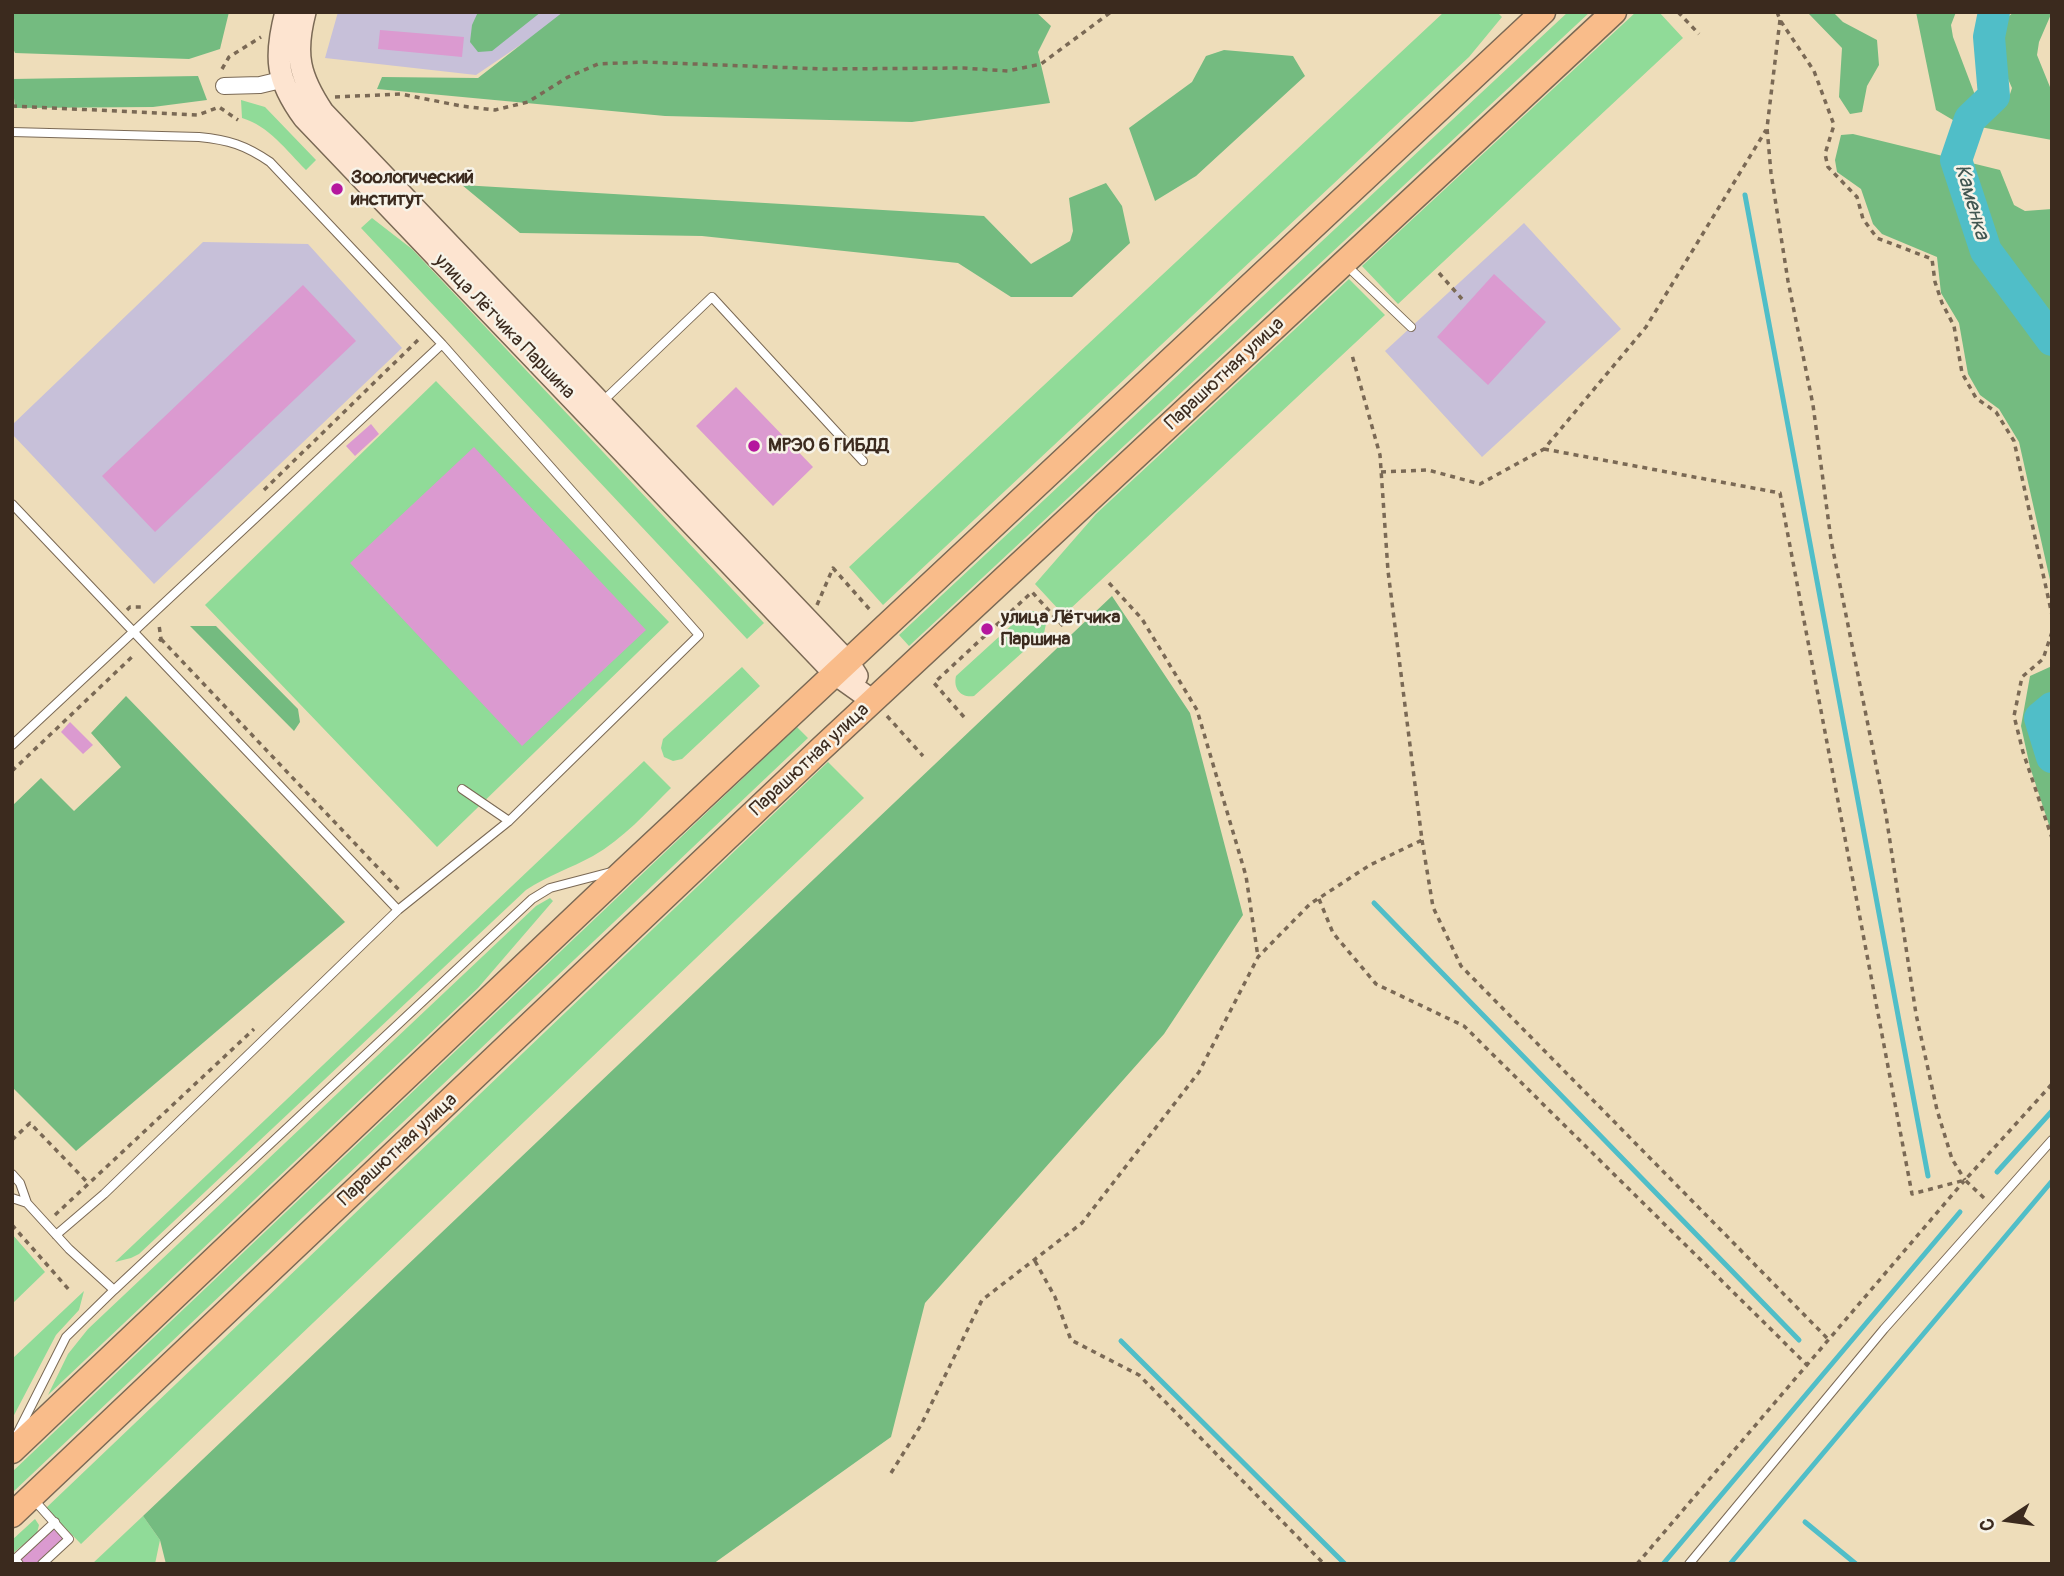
<!DOCTYPE html>
<html>
<head>
<meta charset="utf-8">
<style>
	body { margin:0 }
	#map { position:relative; width:2064px; height:1576px; overflow:hidden; background:#eeddba; font-family:Pangolin,sans-serif }
	canvas { display:block }
	.frame { position:absolute; inset:0; border:14px solid #3b2a1e; pointer-events:none }
	.north { position:absolute; left:1973px; top:1485px; width:70px; height:70px; -webkit-text-stroke:5px #f7f3e8; paint-order:stroke; rotate:257deg; font-size:19px; font-weight:700; line-height:28px; text-align:center; color:#3b2a1e }
	.north::after { content:''; display:block; margin:auto; width:24px; height:32px; background:#3b2a1e; clip-path:polygon(50% 0,100% 100%,50% 72%,0 100%) }
</style>
</head>
<body>
<div id="map">
<canvas width="2064" height="1576"></canvas>
<div class="frame"></div>
<div class="north">С</div>
</div>
<script>
const g = document.querySelector('canvas').getContext('2d');
g.lineJoin = 'round';
function fillPath(path, color) {
  g.fillStyle = color;
  g.fill(path, 'evenodd');
}
function stroke(path, color, width, dash) {
  g.strokeStyle = color;
  g.lineWidth = width;
  g.lineCap = dash ? 'butt' : 'round';
  g.setLineDash(dash || []);
  g.stroke(path);
}
function write(font, color, halo, rows, align = 'center') {
  g.font = font + ' Pangolin,sans-serif';
  g.lineWidth = 5;
  g.setLineDash([]);
  g.textBaseline = 'middle';
  g.strokeStyle = halo;
  g.fillStyle = color;
  for (const [text, x, y, turn = 0] of rows) {
    g.save();
    g.translate(x, y);
    g.rotate((+turn || 0) * Math.PI / 180);
    g.textAlign = isNaN(turn) ? turn : align;
    if (halo) g.strokeText(text, 0, 0);
    g.fillText(text, 0, 0);
    g.restore();
  }
}
const industrial = new Path2D(`
	M338 12H569L476 75 325 58Z
	M1524 223 1621 329 1482 457 1385 351Z
	M203 242 308 244 402 348 154 584 12 434V425Z`);
const green = new Path2D(`
	M1444 12H1497L1502 17 1469 57 883 605 849 567Z
	M1568 12H1590L909 646 899 635Z
	M1636 12H1659L1683 38 1398 304 1362 266Z
	M241 100 265 107 316 160 306 170C286 150 269 126 242 118Z
	M372 218 412 249 764 623 747 639 361 228Z
	M1349 279 1385 315 1069 610 1060 611 1035 584 1096 514Z
	M436 381 669 622 437 847 205 605Z
	M1033 611 1041 615 1046 624 1044 633 974 696C961 698 953 689 956 676L1025 613Z
	M742 667 760 686 682 759 673 761 664 757 661 748 663 739Z
	M797 727 808 738 12 1493V1472Z
	M644 761 671 788C647 812 623 839 593 856 571 868 547 876 526 890L139 1254 131 1258 115 1262Z
	M828 762 864 798 81 1544 46 1508Z
	M550 898 553 901 478 988 48 1395 68 1354 88 1329 536 906Z
	M12 1234 45 1272 12 1304Z
	M84 1291 79 1310 56 1335 12 1419V1359Z
	M143 1516 160 1540 155 1564H92Z
	M35 1519 39 1525 37 1533 12 1554V1540Z`);
const forest = new Path2D(`
	M12 12H229L220 49 189 59 15 53 12 46Z
	M478 12H541L492 51 478 52 470 42 472 25Z
	M563 12H1036L1051 26 1038 52 1050 103 912 122 665 116 377 89 382 77 478 78Z
	M1810 12H1833L1843 22 1877 40 1879 65 1867 86 1862 112 1850 114 1839 97 1842 48 1809 14Z
	M1916 12H1956L1951 25 1953 37 1975 95 1997 104 2008 100 2012 88 1994 47 1999 24 2014 12H2052L2039 42 2037 55 2052 92V140L1958 123 1936 110Z
	M1224 50 1293 56 1305 76 1196 176 1155 201 1129 128 1192 82 1206 56Z
	M198 76 207 100 153 107 15 108 12 79Z
	M1853 134 2000 170 2014 205 2025 211 2052 209V589L2019 442 1999 409 1980 395 1968 374 1959 323 1941 293 1937 257 1882 234 1873 224 1861 189 1837 172 1835 160 1841 135Z
	M1106 183 1122 206 1130 243 1072 297H1011L958 263 702 236 520 233 462 185 984 216 1031 264 1070 241 1073 231 1069 198Z
	M1112 596 1190 713 1243 915 1164 1034 925 1303 891 1437 713 1564H166L160 1540 143 1516Z
	M190 626H216L298 709 300 722 294 731Z
	M2052 666V834L2030 767 2021 726 2030 676Z
	M126 696 345 922 76 1151 12 1087V806L41 778 74 811 121 767 91 733Z`);
const stream = new Path2D(`
	M1745 195 1928 1176
	M1374 903 1799 1340
	M1997 1172 2052 1111
	M1121 1341 1345 1564
	M1805 1522 1856 1564
	M1663 1564 1960 1212
	M1730 1564 2052 1181`);
const river = new Path2D(`
	M1994 12 1989 37 1994 96 1970 119 1956 160 1986 251 2052 340
	M2052 708 2040 718 2052 757`);
const building = new Path2D(`
	M380 30 464 37 462 57 378 49Z
	M1494 274 1546 322 1488 385 1437 337Z
	M303 285 356 341 155 532 102 476Z
	M736 387 813 467 773 506 696 426Z
	M371 424 379 434 355 456 346 446Z
	M474 447 646 630 522 746 350 563Z
	M70 722 93 745 83 754 61 732Z
	M54 1527 64 1538 36 1564H25L20 1559Z`);
const path = new Path2D(`
	M1678 12 1699 34
	M1777 12 1780 20 1814 71 1834 125 1825 154 1828 167 1857 197 1863 219 1877 238 1932 259 1935 282 1942 303 1954 326 1962 373 1976 398 1996 412 2014 441 2052 615
	M1780 20 1767 128 1771 173 1788 281 1813 405 1831 540 1886 815 1916 1014 1937 1110 1952 1159 1965 1180
	M222 69 229 57 261 37
	M335 97 401 94 461 106 495 110 528 102 568 77 598 64 643 62 823 69 963 68 1008 71 1041 64 1111 12
	M12 106 198 115 219 107 238 120
	M1439 273 1462 299
	M1544 449 1780 493 1912 1194 1965 1180
	M1381 472 1428 470 1480 484 1544 449 1646 327 1766 130
	M264 490 421 337
	M1109 583 1142 619 1197 710 1246 876 1258 957
	M817 605 833 568 871 611
	M127 610 130 607H142
	M2052 632 2043 659 2022 677 2014 716 2023 752 2052 838
	M161 639 400 891
	M159 641 161 639 159 625
	M887 716 923 756
	M964 717 934 683 1032 592 1063 626
	M12 771 135 654
	M1422 840 1433 907 1461 966 1829 1340
	M1319 899 1333 933 1376 984 1464 1026 1807 1365
	M12 1140 30 1123 88 1183
	M1984 1198 1965 1180 2052 1084
	M55 1215 254 1029
	M12 1225 71 1292
	M1035 1261 1055 1297 1071 1340 1139 1375 1324 1564
	M891 1473 921 1425 982 1300 1082 1223 1199 1072 1258 957 1310 904 1370 865 1422 840 1388 571 1380 455 1352 355
	M1637 1564 1964 1181`);
const lane = new Path2D(`
	M12 132 199 137C229 140 245 145 270 162L442 344 699 635 509 821 398 910 104 1194 56 1235
	M1346 265 1411 327
	M603 401 712 297 863 461
	M12 504 398 910
	M12 745 442 344
	M462 789 509 821
	M12 1174 20 1183 27 1203 69 1249 114 1290
	M12 1198 27 1203
	M16 1436 66 1337 114 1290 532 899 550 888 611 872
	M34 1500 69 1539 42 1564
	M19 1564 15 1559 55 1522
	M1689 1564 1884 1329 2052 1140`);
const street = new Path2D(`
	M224 86 260 85 281 80`);
const secondary = new Path2D(`
	M286 12C274 57 276 80 304 118L835 674 873 701
	M305 12C294 54 299 76 323 112L848 662 857 676`);
const primary = new Path2D(`
	M12 1451 627 868 1543 12
	M12 1515 823 747 1614 12`);
const markers = [
	[337,189,7,"#b5179e"],
	[754,446,7,"#b5179e"],
	[987,629,7,"#b5179e"]
];
const poiNames = [
	["Зоологический",351,178],
	["институт",351,200],
	["МРЭО 6 ГИБДД",768,446],
	["улица Лётчика",1001,618],
	["Паршина",1001,640]
];
const streetNames = [
	["улица Лётчика Паршина",504,327,46],
	["Парашютная улица",1225,374,-43],
	["Парашютная улица",810,760,-43],
	["Парашютная улица",398,1150,-43]
];
const waterNames = [
	["Каменка",1971,202,74]
];
fillPath(industrial, '#c7c0d9');
fillPath(green, '#90db98');
fillPath(forest, '#74bb80');
stroke(stream, '#50bec8', 5);
stroke(river, '#50bec8', 32);
fillPath(building, '#db9ad0');
stroke(lane, '#7a6955', 10);
stroke(street, '#7a6955', 18);
stroke(secondary, '#7a6955', 24);
stroke(primary, '#7a6955', 27);
stroke(path, '#7a6955', 3.5, [5, 5]);
stroke(lane, '#fff', 8);
stroke(street, '#fff', 16);
stroke(secondary, '#fde4d0', 21);
stroke(primary, '#f9bc8a', 24);
for (const [x, y, r, color] of markers) {
  const dot = new Path2D();
  dot.arc(x, y, r, 0, 2 * Math.PI);
  g.fillStyle = color;
  g.fill(dot);
  stroke(dot, '#f7f3e8', 2.5);
}
write('bold 19px', '#3b2a1e', '#f7f3e8', poiNames, 'left');
write('19px', '#3b2a1e', '#f7f3e8', streetNames);
write('italic 21px', '#415651', '#f7f3e8', waterNames);
</script>
</body>
</html>
